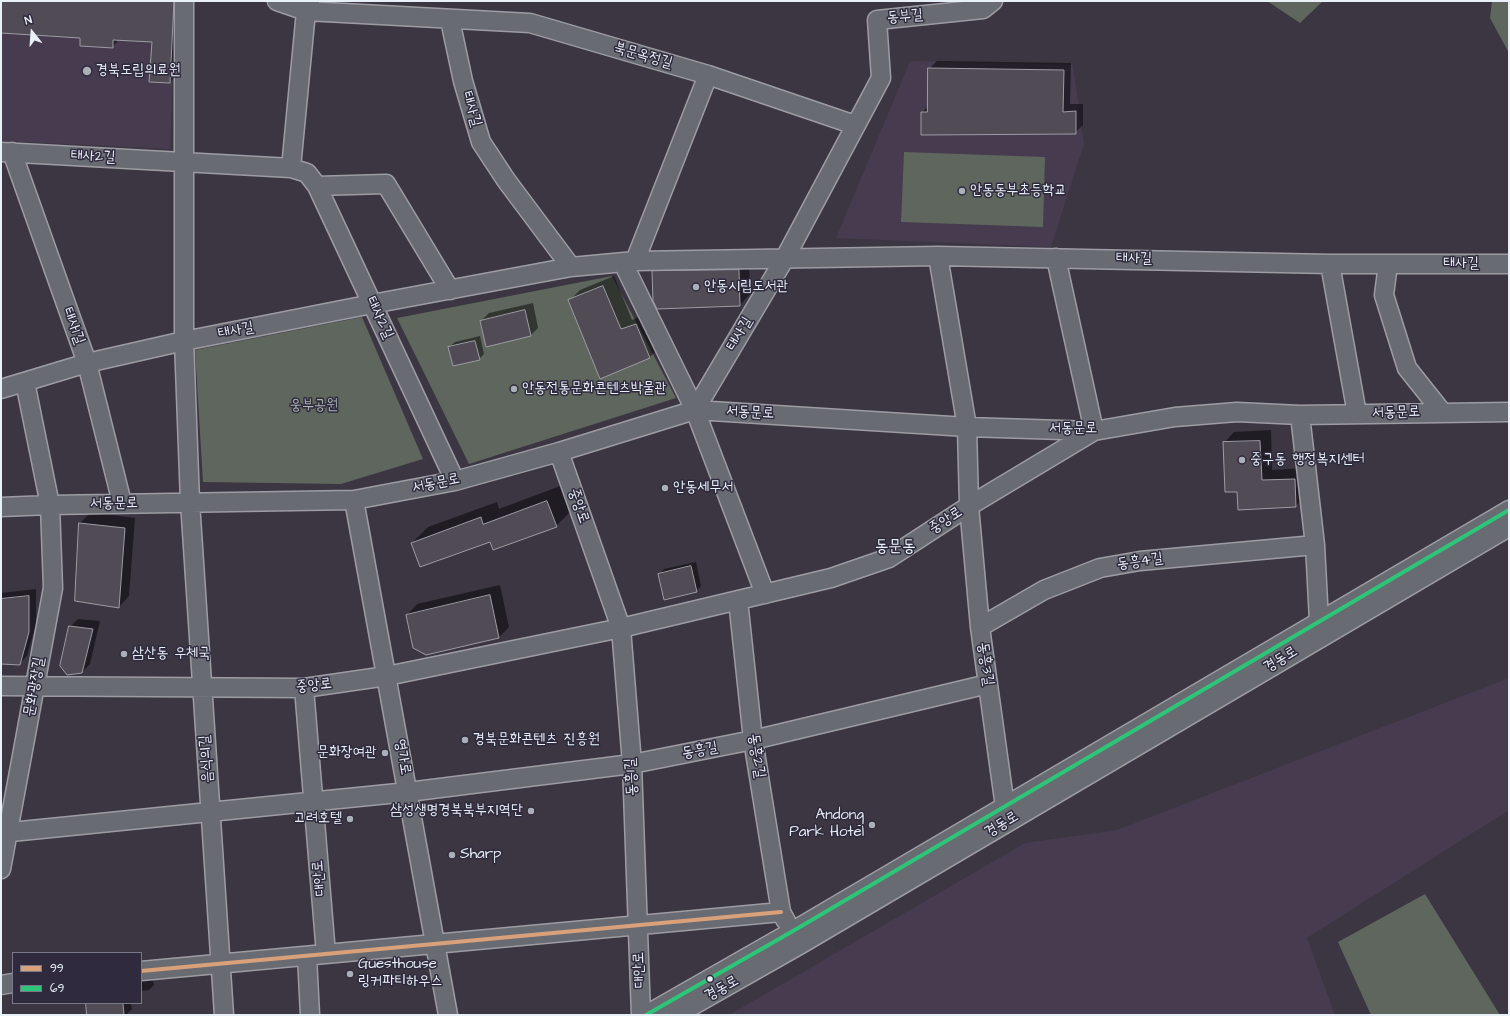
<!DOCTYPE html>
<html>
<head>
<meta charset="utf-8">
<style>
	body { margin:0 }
	#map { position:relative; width:1510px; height:1016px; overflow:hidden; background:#3b3642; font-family:"Architects Daughter",sans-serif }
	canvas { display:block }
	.frame { position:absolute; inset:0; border:2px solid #e8f1f8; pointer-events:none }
	.legend { position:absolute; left:12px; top:952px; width:130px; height:52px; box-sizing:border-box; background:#2f2a3d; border:1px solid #797a88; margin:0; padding:5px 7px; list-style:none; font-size:12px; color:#e8f1f8 }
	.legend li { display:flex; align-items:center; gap:8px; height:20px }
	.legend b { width:20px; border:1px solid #797a88 }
	.north { position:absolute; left:12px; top:12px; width:40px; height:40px; -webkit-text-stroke:3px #2f2a3d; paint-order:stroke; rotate:343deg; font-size:11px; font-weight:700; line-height:16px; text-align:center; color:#e8f1f8 }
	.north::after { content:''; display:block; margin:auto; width:14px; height:18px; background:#e8f1f8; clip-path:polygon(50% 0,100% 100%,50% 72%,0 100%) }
</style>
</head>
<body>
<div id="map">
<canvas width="1510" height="1016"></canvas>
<div class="frame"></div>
<ul class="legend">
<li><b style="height:5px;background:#d9a179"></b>99</li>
<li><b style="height:5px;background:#2dc577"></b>69</li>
</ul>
<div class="north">N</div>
</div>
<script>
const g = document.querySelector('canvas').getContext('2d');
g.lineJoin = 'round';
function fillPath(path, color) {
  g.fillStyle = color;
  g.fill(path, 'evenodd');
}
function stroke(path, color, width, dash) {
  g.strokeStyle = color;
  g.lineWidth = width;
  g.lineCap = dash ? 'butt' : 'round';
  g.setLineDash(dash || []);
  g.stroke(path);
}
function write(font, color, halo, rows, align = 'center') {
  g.font = font + ' "Architects Daughter","Poor Story",sans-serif';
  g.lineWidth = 3;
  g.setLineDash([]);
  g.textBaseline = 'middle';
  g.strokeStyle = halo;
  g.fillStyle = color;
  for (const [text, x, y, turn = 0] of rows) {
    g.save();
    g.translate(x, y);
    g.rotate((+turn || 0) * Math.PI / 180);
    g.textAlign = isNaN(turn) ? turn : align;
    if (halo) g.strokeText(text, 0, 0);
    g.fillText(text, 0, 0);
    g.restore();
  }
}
const built = new Path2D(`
	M1 1H176L170 149 1 141Z
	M910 61 1073 65 1084 144 1051 247 836 238Z
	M1509 678V810L1307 938 1335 1015H729L1025 843 1117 830Z`);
const green = new Path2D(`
	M1267 1H1323L1300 23Z
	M1492 1H1509V53L1490 18Z
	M904 152 1045 157 1043 227 901 222Z
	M612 276 676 398 469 464 397 318Z
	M362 317 423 459 341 484 203 482 195 350Z
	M1425 894 1500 1015H1371L1338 942Z`);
const shadow = new Path2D(`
	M1 1H188L185 66 170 82 153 41 120 39 112 47 82 37 1 32Z
	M937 61 1071 63 1070 104H1083V125L1075 133 922 113 928 106 929 69Z
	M749 260 750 294 740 305 653 272 664 261Z
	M614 276 632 320 646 314 660 347 649 358 569 301 580 290Z
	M533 303 538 328 530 336 481 321 489 313Z
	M480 336 484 354 479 359 449 347 455 342Z
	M1271 430 1272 470 1305 468 1306 496 1296 506 1238 491 1224 443 1234 432Z
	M563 485 572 510 556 526 491 541 412 543 428 527 497 502 499 509Z
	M91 512 135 518 129 596 119 607 76 600 80 523Z
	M696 562 701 586 696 591 659 575 664 569Z
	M500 585 509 627 499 637 407 615 417 604Z
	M36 589V624L27 656 19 664 1 663V593Z
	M78 619 100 621 90 664 82 672 70 627Z
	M141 976H152L154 985 149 990 141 991Z
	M87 1003H131L132 1009 126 1015H88Z`);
const building = new Path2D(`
	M1 1H174L170 83 149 82 152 42 113 40V48L80 46V38L1 33Z
	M928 68 1064 70 1063 112 1076 111V134L921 135V112H927Z
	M739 270 740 306 657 309 653 301 652 271Z
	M603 286 621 329 636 324 650 358 600 379 568 300Z
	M525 310 531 336 486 347 480 321Z
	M475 341 480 360 453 366 448 347Z
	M1260 441 1262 480 1295 479 1296 507 1238 510 1237 492H1225L1223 442Z
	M547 501 557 527 493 550 490 542 420 567 411 543 481 517 483 524Z
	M79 523 125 528 119 608 75 601Z
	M691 566 697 592 664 600 658 574Z
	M490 595 499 638 426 655 413 648 406 615Z
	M29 596V632L20 665 1 664V599Z
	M69 626 93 629 82 673 67 675 60 666Z
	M86 1003H123L124 1015H87Z`);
const minor = new Path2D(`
	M184 1V341L190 502 224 1015
	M277 1 306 11 530 23 708 75 855 125
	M450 20 463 81 481 142 506 180 571 267
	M1 152 291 168 307 173 317 186 455 481
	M12 152 87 363 122 503
	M291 168 306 11 310 1
	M317 186 386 184 450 290
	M938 256 967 427 969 506 980 627 1005 807 1011 817
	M635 261 708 75
	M623 263 695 410 765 594
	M1330 264 1357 414
	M1388 264 1384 295 1407 368 1442 412
	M1 389 87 363 184 341 372 304 571 267 635 261 938 256 1330 264H1509
	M695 410 785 258 881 78 877 20 983 9 993 1
	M1300 415 1315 545 1319 621 1324 629
	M559 452 621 628 632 764 641 1015
	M354 500 448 1015
	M1 507 50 505 354 500 455 481 559 452 695 410 967 427 1094 431 1175 417 1237 412 1300 415 1509 412
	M738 600 753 740 781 912 786 921
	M980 627 1044 590 1100 568 1140 561 1315 545
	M1 686 304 688 387 676 621 628 831 578 889 558 969 506 1094 431 1056 258
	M304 688 326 954
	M1 833 408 792 632 764 753 740 988 684
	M1 869 53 588 50 505 25 382
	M307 956 310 1015
	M141 971 781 912
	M1 985 13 983
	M646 1015 793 931 1509 510
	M676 1015 801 944 1509 527`);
const bus1 = new Path2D(`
	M141 971 781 912`);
const bus2 = new Path2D(`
	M646 1015 793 931 1509 510`);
const markers = [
	[87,71,5,"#abb0b8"],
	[962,191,4,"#abb0b8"],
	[696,287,4,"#abb0b8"],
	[514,389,4,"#abb0b8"],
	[1242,460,4,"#abb0b8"],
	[665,488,4,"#abb0b8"],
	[124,654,4,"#abb0b8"],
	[465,740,4,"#abb0b8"],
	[385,753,4,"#abb0b8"],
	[531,811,4,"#abb0b8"],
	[350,819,4,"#abb0b8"],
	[872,825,4,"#abb0b8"],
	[452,855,4,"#abb0b8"],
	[350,974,4,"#abb0b8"],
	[710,979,3.5,"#e8f1f8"]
];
const streetNames = [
	["동부길",905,17,-5],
	["북문옥정길",643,56,16],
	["태사길",471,109,74],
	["태사2길",93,157,3],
	["태사길",1134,259,1],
	["태사길",1461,264],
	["태사2길",379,318,65],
	["태사1길",73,326,70],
	["태사길",236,331,-11],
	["태사길",740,334,-59],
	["서동문로",750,413,3],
	["서동문로",1396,413,-2],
	["서동문로",1073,429],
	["서동문로",436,484,-12],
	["서동문로",114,504,-1],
	["중앙로",578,506,71],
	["중앙로",946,521,-33],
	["동흥4길",1140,562,-8],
	["경동로",1281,660,-31],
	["동흥3길",985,664,82],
	["중앙로",314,686,-6],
	["문화광장길",35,687,-80],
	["동흥길",700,751,-11],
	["동흥2길",756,756,81],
	["영가로",402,757,80],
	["음식의길",207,759,-94],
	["동흥1길",632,777,-93],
	["경동로",1002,825,-31],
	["대안로",320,878,-95],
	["대안로",640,970,-92],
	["경동로",722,989,-29]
];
const poiNames = [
	["경북도립의료원",96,71],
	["안동동부초등학교",970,191],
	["안동시립도서관",704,287],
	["안동전통문화콘텐츠박물관",522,389],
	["중구동 행정복지센터",1250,460],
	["안동세무서",673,488],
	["삼산동 우체국",132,654],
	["경북문화콘텐츠 진흥원",473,740],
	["문화장여관",377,753,"right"],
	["삼성생명경북북부지역단",523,811,"right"],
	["Andong",864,816,"right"],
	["Park Hotel",864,833,"right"],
	["고려호텔",342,819,"right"],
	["Sharp",460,855],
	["Guesthouse",358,965],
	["링커파티하우스",358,982]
];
const parkNames = [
	["웅부공원",314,406]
];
const quarterNames = [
	["동문동",895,547]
];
fillPath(built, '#463b4f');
fillPath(green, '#5e665d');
fillPath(shadow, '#0007');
fillPath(building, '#514b55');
stroke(building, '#9d9ca3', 1);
stroke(minor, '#9d9ca3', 21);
stroke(minor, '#696b72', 18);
stroke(bus1, '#d9a179', 4);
stroke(bus2, '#2dc577', 4);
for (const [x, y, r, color] of markers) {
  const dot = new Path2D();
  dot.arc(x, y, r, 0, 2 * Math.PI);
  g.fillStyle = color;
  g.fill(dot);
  stroke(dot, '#2f2a3d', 1.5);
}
write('15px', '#e8f1f8', '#2f2a3d', streetNames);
write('15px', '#e8f1f8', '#2f2a3d', poiNames, 'left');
write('15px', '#acb6b4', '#2f2a3d', parkNames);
write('17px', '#e8f1f8', '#2f2a3d', quarterNames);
</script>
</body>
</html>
